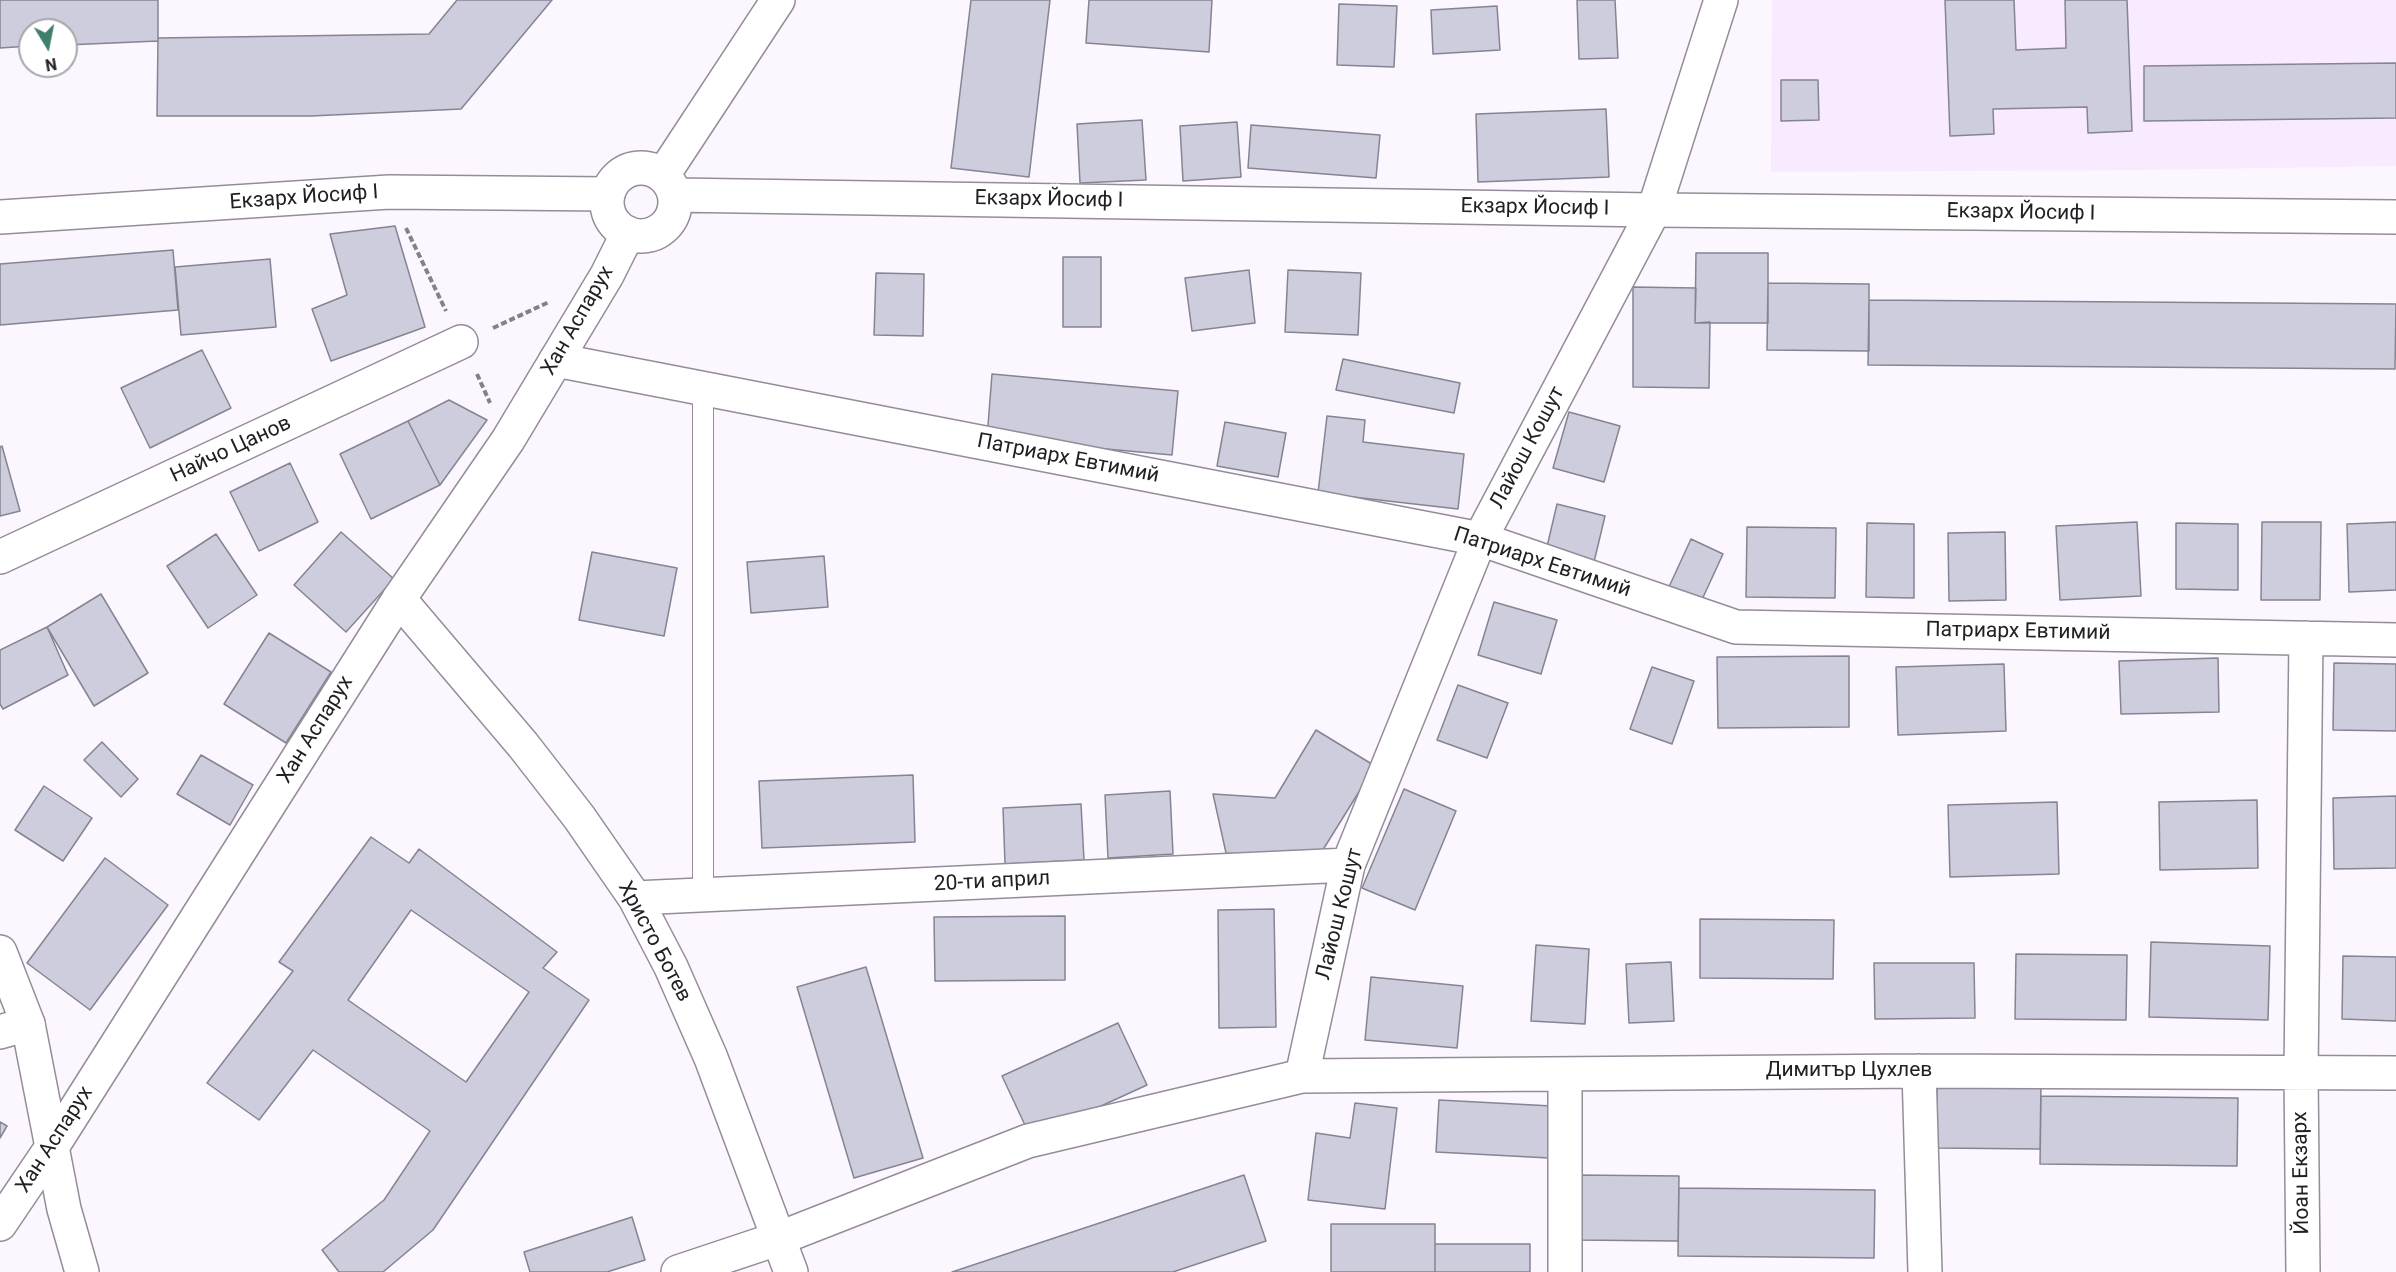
<!DOCTYPE html>
<html>
<head>
<meta charset="utf-8">
<style>
	body { margin:0 }
	#map { position:relative; width:2396px; height:1272px; overflow:hidden; background:#fcf6ff; font-family:Roboto,sans-serif }
	canvas { display:block }
	.north { position:absolute; left:18px; top:18px; width:60px; height:60px; box-sizing:border-box; background:#fff; border:2px solid #a7a6a8; border-radius:50%; rotate:170deg; font-size:16px; font-weight:700; line-height:24px; text-align:center; color:#232025 }
	.north::after { content:''; display:block; margin:auto; width:21px; height:27px; background:#3d7e6c; clip-path:polygon(50% 0,100% 100%,50% 72%,0 100%) }
</style>
</head>
<body>
<div id="map">
<canvas width="2396" height="1272"></canvas>
<div class="north">N</div>
</div>
<script>
const g = document.querySelector('canvas').getContext('2d');
g.lineJoin = 'round';
function fillPath(path, color) {
  g.fillStyle = color;
  g.fill(path, 'evenodd');
}
function stroke(path, color, width, dash) {
  g.strokeStyle = color;
  g.lineWidth = width;
  g.lineCap = dash ? 'butt' : 'round';
  g.setLineDash(dash || []);
  g.stroke(path);
}
function write(font, color, halo, rows, align = 'center') {
  g.font = font + ' Roboto,sans-serif';
  g.lineWidth = 6;
  g.setLineDash([]);
  g.textBaseline = 'middle';
  g.strokeStyle = halo;
  g.fillStyle = color;
  for (const [text, x, y, turn = 0] of rows) {
    g.save();
    g.translate(x, y);
    g.rotate((+turn || 0) * Math.PI / 180);
    g.textAlign = isNaN(turn) ? turn : align;
    if (halo) g.strokeText(text, 0, 0);
    g.fillText(text, 0, 0);
    g.restore();
  }
}
const built = new Path2D(`
	M1772 0H2396V166L2138 170 1771 172Z`);
const building = new Path2D(`
	M0 0H158V41L66 45V30H30V46L0 48Z
	M457 0H552L461 109 311 116H157L158 38 429 34Z
	M971 0H1050L1029 177 951 168Z
	M1089 0H1212L1209 52 1086 43Z
	M1577 0H1615L1618 58 1579 59Z
	M1945 0H2014L2016 50 2066 48 2065 0H2127L2132 131 2088 133 2087 107 1993 109 1994 134 1950 136Z
	M1339 4 1397 6 1394 67 1337 65Z
	M1497 6 1500 50 1433 54 1431 10Z
	M2396 63V118L2144 121V66Z
	M1781 80H1818L1819 120 1781 121Z
	M1606 109 1609 177 1478 182 1476 114Z
	M1142 120 1146 180 1080 183 1077 124Z
	M1237 122 1241 177 1183 181 1180 126Z
	M1251 125 1380 135 1376 178 1248 168Z
	M395 226 425 327 331 361 312 309 347 295 330 234Z
	M173 250 178 310 0 325V264Z
	M1696 253H1768V323H1695Z
	M1063 257H1101V327H1063Z
	M270 259 276 327 181 335 175 267Z
	M1249 270 1255 323 1192 331 1185 278Z
	M1288 270 1361 273 1358 335 1285 332Z
	M876 273 924 274 923 336 874 335Z
	M1768 283 1869 284V351L1767 350Z
	M1633 287 1696 288 1695 323 1710 322 1709 388 1633 387Z
	M1869 300 2396 304 2395 369 1868 365Z
	M202 350 231 408 150 448 121 388Z
	M1343 359 1460 383 1454 413 1336 390Z
	M992 374 1178 391 1172 455 987 438Z
	M449 400 487 420 440 485 408 421Z
	M1569 412 1620 426 1604 482 1553 468Z
	M1327 416 1365 420 1363 442 1464 454 1458 509 1318 493Z
	M408 421 440 485 371 519 340 454Z
	M1225 422 1286 433 1278 477 1217 466Z
	M2 446 20 511 0 516V447Z
	M290 463 318 522 259 551 230 492Z
	M1557 504 1605 516 1594 562 1546 551Z
	M2137 522 2141 596 2060 600 2056 526Z
	M2262 522H2321L2320 600H2261Z
	M2396 522V590L2349 592 2347 524Z
	M1867 523 1914 524V598L1866 597Z
	M2176 523 2238 524V590L2176 589Z
	M1747 527 1836 528 1835 598 1746 597Z
	M341 532 394 579 346 632 294 585Z
	M2005 532 2006 600 1949 601 1948 533Z
	M216 534 257 595 208 628 167 566Z
	M1691 539 1723 554 1700 604 1668 589Z
	M592 552 677 568 664 636 579 620Z
	M824 556 828 607 751 613 747 562Z
	M101 594 148 673 94 706 47 627Z
	M1494 602 1557 620 1541 674 1478 655Z
	M47 627 68 675 3 709 0 704V650Z
	M269 633 331 672 286 743 224 704Z
	M1849 656V727L1718 728 1717 657Z
	M2218 658 2219 712 2121 714 2119 661Z
	M2334 663 2396 664V731L2333 730Z
	M2004 664 2006 731 1898 735 1896 667Z
	M1652 667 1694 681 1672 744 1630 729Z
	M1458 685 1508 703 1487 758 1437 740Z
	M1316 730 1375 766 1316 861 1226 853 1213 794 1275 798Z
	M102 742 138 779 121 797 84 760Z
	M201 755 253 785 230 825 177 794Z
	M913 775 915 842 762 848 759 781Z
	M44 786 92 818 63 861 15 830Z
	M1404 789 1456 811 1415 910 1362 888Z
	M1170 791 1173 854 1108 858 1105 795Z
	M2396 796V868L2334 869 2333 798Z
	M2257 800 2258 868 2160 870 2159 802Z
	M2057 802 2059 874 1950 877 1948 805Z
	M1081 804 1084 860 1005 864 1003 808Z
	M371 837 409 863 419 849 557 952 543 968 589 1000 433 1230 383 1272H339L322 1250 384 1200 430 1131 313 1050 259 1120 207 1083 293 971 279 962ZM411 910 529 992 466 1082 348 1000Z
	M105 858 168 905 90 1010 27 963Z
	M1274 909 1276 1027 1219 1028 1218 910Z
	M1065 916V980L935 981 934 917Z
	M1700 919 1834 920 1833 979 1700 978Z
	M2151 942 2270 946 2268 1020 2149 1017Z
	M1536 945 1589 949 1585 1024 1531 1021Z
	M2016 954 2127 955 2126 1020 2015 1019Z
	M2343 956 2396 957V1021L2342 1019Z
	M1671 962 1674 1021 1629 1023 1626 964Z
	M1874 963H1974L1975 1018 1875 1019Z
	M866 967 923 1158 854 1178 797 987Z
	M1371 977 1463 986 1457 1048 1365 1040Z
	M1118 1023 1147 1085 1031 1138 1002 1076Z
	M1937 1083 2041 1084 2040 1149 1937 1148Z
	M2041 1096 2238 1098 2237 1166 2040 1164Z
	M1439 1100 1552 1106 1549 1158 1436 1152Z
	M1355 1103 1397 1108 1385 1209 1308 1200 1316 1133 1350 1138Z
	M0 1122 7 1126 0 1138Z
	M1244 1175 1266 1241 1173 1272H952Z
	M1575 1175 1679 1176 1678 1241 1575 1240Z
	M1679 1188 1875 1190 1874 1258 1678 1256Z
	M632 1217 645 1260 607 1272H530L524 1252Z
	M1331 1224H1435V1272H1331Z
	M1435 1244H1530V1272H1435Z`);
const path = new Path2D(`
	M406 228 446 311
	M493 328 549 302
	M477 374 490 403`);
const service = new Path2D(`
	M703 895V389`);
const minor = new Path2D(`
	M663 175 778 0
	M0 217 389 192 608 194
	M556 360 1480 539 1736 627 2396 640
	M0 557 461 342
	M399 599 523 745 579 817 635 898 671 967 711 1058 791 1272
	M635 898 1348 865
	M0 1032 28 1024
	M1919 1071 1925 1272
	M1302 1076 1348 865 1480 539 1654 210 1721 0
	M52 1147 64 1209 82 1272
	M678 1272 780 1238 1028 1141 1302 1076 1919 1071 2396 1073
	M1565 1272V1074
	M2303 1272 2301 1073 2306 638`);
const tertiary = new Path2D(`
	M607 202a34 34 0 1 1 68 0a34 34 0 1 1-68 0Z
	M675 195 1654 210 2396 217
	M0 952 28 1024 52 1147
	M0 1224 52 1147 399 599 508 440 607 275 628 233`);
const streetNames = [
	["Екзарх Йосиф I",304,198,-4],
	["Екзарх Йосиф I",1049,200,1],
	["Екзарх Йосиф I",1535,208,1],
	["Екзарх Йосиф I",2021,213,1],
	["Хан Аспарух",578,321,-60],
	["Лайош Кошут",1528,448,-62],
	["Найчо Цанов",231,450,-25],
	["Патриарх Евтимий",1068,459,11],
	["Патриарх Евтимий",1542,563,18],
	["Патриарх Евтимий",2018,632,1],
	["Хан Аспарух",316,730,-58],
	["20-ти април",992,882,-3],
	["Лайош Кошут",1340,914,-76],
	["Христо Ботев",654,942,62],
	["Димитър Цухлев",1849,1071],
	["Хан Аспарух",55,1140,-57],
	["Йоан Екзарх",2302,1173,-91]
];
fillPath(built, '#f8eaff');
fillPath(building, '#cecddd');
stroke(building, '#848492', 1.5);
stroke(service, '#958c99', 22);
stroke(minor, '#958c99', 36);
stroke(tertiary, '#958c99', 36);
stroke(path, '#858188', 4, [6, 3]);
stroke(service, '#fff', 20);
stroke(minor, '#fff', 33);
stroke(tertiary, '#fff', 33);
write('21px', '#232025', '#fff', streetNames);
</script>
</body>
</html>
